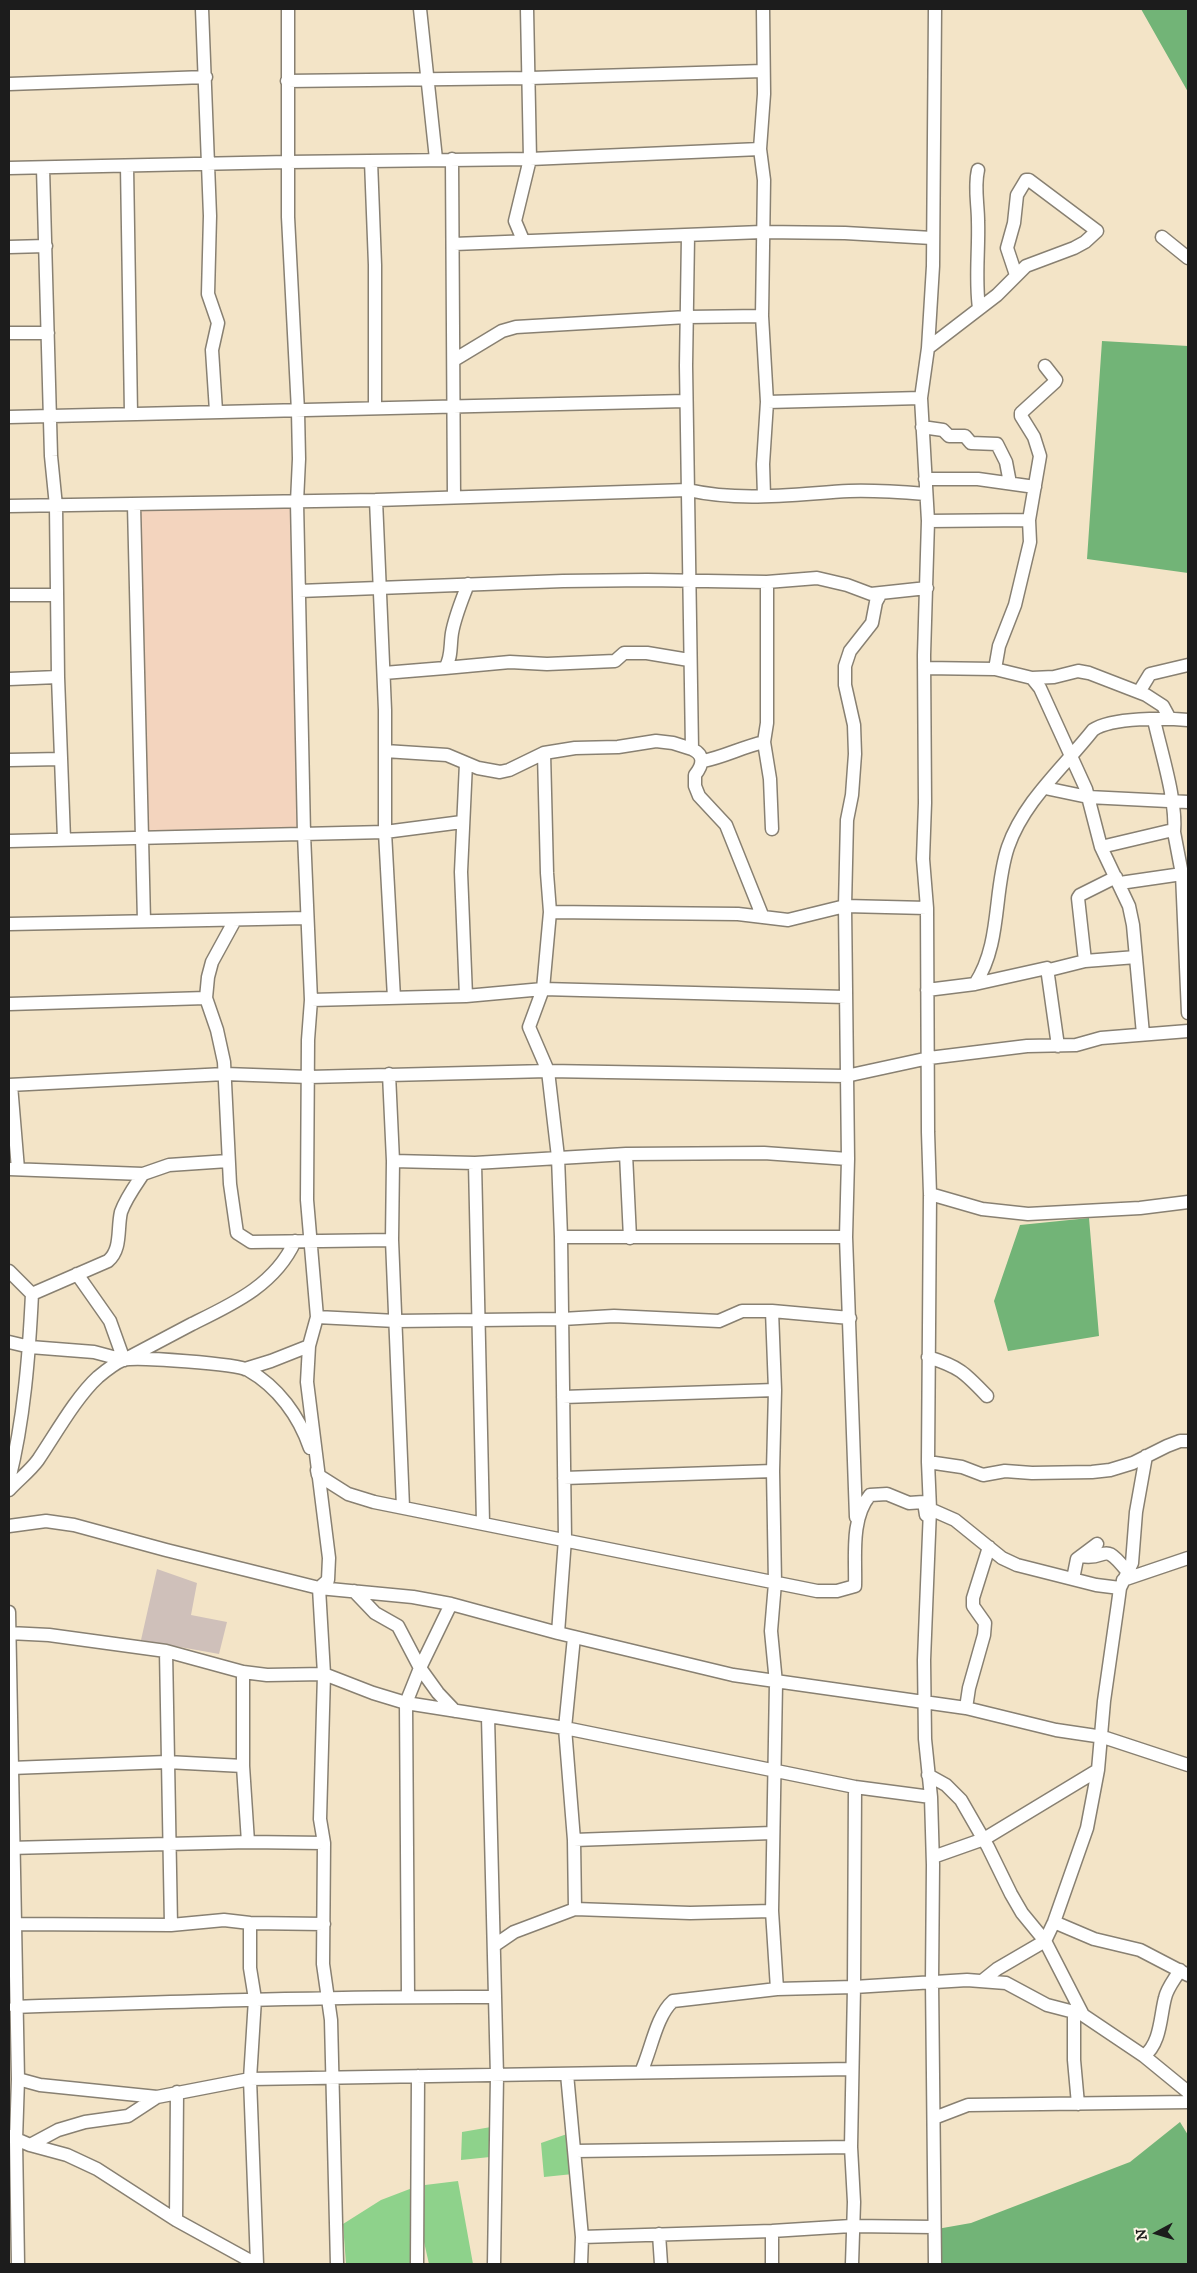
<!DOCTYPE html>
<html>
<head>
<meta charset="utf-8">
<style>
	body { margin:0 }
	#map { position:relative; width:1197px; height:2273px; overflow:hidden; background:#f3e4c7; font-family:"IM FELL DW Pica",serif }
	canvas { display:block }
	.frame { position:absolute; inset:0; border:10px solid #1c1c1c; pointer-events:none }
	.north { position:absolute; left:1132px; top:2208px; width:50px; height:50px; -webkit-text-stroke:4px #fcf5e5; paint-order:stroke; rotate:264deg; font-size:14px; font-weight:700; line-height:20px; text-align:center; color:#1c1c1c }
	.north::after { content:''; display:block; margin:auto; width:18px; height:22px; background:#1c1c1c; clip-path:polygon(50% 0,100% 100%,50% 72%,0 100%) }
</style>
</head>
<body>
<div id="map">
<canvas width="1197" height="2273"></canvas>
<div class="frame"></div>
<div class="north">N</div>
</div>
<script>
const g = document.querySelector('canvas').getContext('2d');
g.lineJoin = 'round';
function fillPath(path, color) {
  g.fillStyle = color;
  g.fill(path, 'evenodd');
}
function stroke(path, color, width, dash) {
  g.strokeStyle = color;
  g.lineWidth = width;
  g.lineCap = dash ? 'butt' : 'round';
  g.setLineDash(dash || []);
  g.stroke(path);
}
const built = new Path2D(`
	M301 497 307 832 147 841 139 500Z`);
const industrial = new Path2D(`
	M157 1569 197 1583 191 1615 227 1622 219 1654 141 1640Z`);
const green = new Path2D(`
	M491 2127 490 2157 461 2160 462 2132Z
	M567 2134 573 2174 544 2177 541 2143Z
	M458 2181 473 2264H429L422 2233 425 2185Z
	M415 2187 412 2264H346L343 2224 381 2200Z`);
const forest = new Path2D(`
	M1141 9H1188V92Z
	M1102 341 1188 346V573L1087 559Z
	M1089 1218 1099 1336 1008 1351 994 1301 1020 1225Z
	M1180 2122 1188 2135V2264H940L937 2229 971 2223 1130 2162Z`);
const minor = new Path2D(`
	M202 9 210 216 208 294 218 323 212 350 216 411
	M288 9V217L298 411 299 459 297 502 304 834 311 1000 308 1040 307 1200 317 1317 309 1346 307 1382 329 1558 328 1580 319 1588 324 1674 320 1819 324 1843 323 1964 331 2020 337 2264
	M420 9 436 159
	M763 9 764 94 760 149 764 180 762 316 767 402 763 464 764 496
	M935 9 933 266 928 348 921 398 928 521 924 655 925 803 923 859 927 908 928 1132 930 1194 928 1462 930 1509 924 1660 925 1739 931 1797 933 1865 932 1981 935 2264
	M287 81 530 78 763 71
	M9 84 206 77
	M452 159 454 497
	M371 161 375 265V408
	M127 166 131 414
	M9 168 288 162 530 159 760 149
	M43 168 51 456 56 506 58 677 64 839
	M978 170C974 187 978 204 978 221 979 250 975 279 979 308
	M688 236 686 366 692 749C705 755 703 765 695 775V786L699 796 726 825 762 915
	M1162 237 1188 258
	M523 240 515 221 530 159 527 9
	M454 244 762 232 845 233 932 238
	M9 247 46 246
	M9 333H48
	M928 348 997 295 1026 266 1074 248 1085 242 1097 231 1029 180H1026L1017 195 1014 223 1007 248 1016 275
	M454 360 502 331 516 327 687 317 762 316
	M767 402 921 398
	M9 417 686 401
	M922 427 943 430 949 436H965L971 443 997 444 1006 462 1010 483
	M925 479H978L1035 487
	M376 500 385 710V832L394 998
	M134 505 144 921
	M9 506 376 500 688 490C741 502 795 494 849 491 875 490 901 492 926 494
	M928 521 1029 520
	M767 582V723L764 742 770 779 772 829
	M299 591 563 581 647 580 767 582 817 578 847 585 871 594 927 588
	M9 595H57
	M445 668 510 662 547 664 615 661 624 653H647L689 660
	M924 668 995 669 1032 678 1040 688 1086 789 1101 847 1129 906 1133 925 1143 1034
	M995 669 999 646 1015 605 1030 542 1029 520 1040 456 1034 437 1021 416V413L1055 382 1056 380 1045 366
	M384 673 445 668C452 658 450 645 452 633 455 616 462 600 468 584
	M1032 678 1054 677 1078 671 1089 673 1146 695 1163 706 1170 719
	M9 679 58 677
	M1139 692 1150 674 1188 665
	M1154 720C1161 752 1177 801 1174 832L1182 874 1188 1013
	M385 751 447 755 478 768 500 772 509 770 544 753 575 748 618 747 656 741 673 743 692 749
	M544 753 547 873 550 912 543 989 529 1027 548 1071 558 1157 561 1237
	M9 760 61 759
	M703 761C724 757 742 747 764 742
	M1045 788 1088 797 1188 802
	M9 841 385 832 462 822
	M1101 847 1173 830
	M1120 883 1182 874
	M550 912 738 914 788 920 845 906 927 908
	M235 920 212 962 208 977 206 998 217 1030 224 1062 230 1184 237 1233 251 1242 392 1240
	M9 924 307 918
	M1085 961 1078 898 1080 895 1116 877
	M1049 970 1085 961 1136 957
	M975 984 1047 968 1058 1046
	M927 990 975 984C1002 943 993 891 1008 847 1024 801 1063 768 1093 730 1112 717 1166 718 1188 720
	M466 996 461 872 466 763
	M311 1000 466 996 543 989 846 997
	M9 1004 206 998
	M389 1074 393 1161 392 1240 403 1507
	M9 1085 225 1074 309 1077 548 1071 846 1076 929 1058 1027 1046 1076 1045 1101 1038 1188 1031
	M11 1085 18 1169
	M626 1154 630 1238
	M393 1161 475 1163 626 1154 764 1153 848 1159
	M475 1163 483 1523
	M9 1169 143 1174 169 1165 228 1161
	M930 1194 982 1209 1028 1214 1140 1208 1188 1202
	M9 1271 32 1294 108 1261C122 1249 117 1229 121 1212 126 1198 135 1186 143 1174
	M77 1274 110 1321 124 1360
	M772 1311 775 1390 773 1471 775 1583 771 1631 776 1683 772 1911 777 1989
	M317 1317 396 1321 562 1319 614 1316 719 1321 742 1311H772L850 1318
	M9 1342 30 1347 94 1352 124 1360C147 1348 169 1336 192 1324 233 1304 275 1285 295 1241
	M928 1357C960 1367 965 1373 987 1396
	M245 1369 271 1361 309 1346
	M563 1397 775 1390
	M928 1462 962 1467 983 1475 1005 1471 1032 1473 1092 1472 1110 1470 1133 1463 1167 1446 1180 1441H1188
	M317 1470 318 1475 348 1494 374 1502 817 1591H837L855 1586C856 1558 850 1519 870 1495L887 1494 909 1503 924 1502 926 1515
	M564 1478 773 1471
	M9 1480C24 1420 29 1356 32 1294
	M9 1490C18 1480 30 1471 38 1460 55 1435 76 1397 98 1377 104 1372 115 1363 123 1360 135 1356 237 1364 248 1370 278 1387 299 1416 310 1448
	M930 1509 955 1520 1002 1558 1017 1565 1096 1585 1120 1588
	M856 1517 846 1237 848 1159 845 906 847 820 852 795 855 754 854 725 845 685V666L850 651 872 623 876 602 881 593
	M9 1526 46 1521 74 1525 166 1550 319 1588 413 1597 451 1604 558 1633 733 1675 966 1708 1056 1730 1103 1737 1188 1765
	M1081 1556C1109 1561 1101 1539 1127 1571
	M1073 1579 1077 1559 1097 1544
	M1123 1580 1188 1558
	M354 1591 375 1613 398 1626 420 1668 406 1703 408 1996
	M451 1604 420 1668 438 1693 455 1711
	M9 1612 18 2079 16 2140 18 2264
	M9 1633 49 1635 166 1651 243 1672 267 1675 324 1674 373 1693 406 1703 565 1728 855 1787 931 1797
	M558 1633 565 1539 561 1237H846
	M574 1637 565 1728 574 1840 575 1909
	M166 1651 171 1925
	M243 1672V1766L248 1842
	M966 1708 969 1688 984 1635 985 1623 973 1606V1598L989 1547
	M488 1717 497 2076 494 2264
	M11 1768 167 1762 243 1766
	M928 1775 946 1785 961 1800 988 1847 1011 1894 1022 1913 1045 1941 1083 2015 1144 2056 1188 2092
	M574 1840 772 1833
	M9 1848 248 1842 324 1843
	M933 1857 984 1839 1098 1770
	M1054 1922 1094 1939 1140 1950 1188 1975
	M250 1923V1968L255 1999 250 2079 257 2264
	M14 1924 171 1925 224 1920 250 1923 324 1924
	M495 1945 514 1932 575 1909 690 1913 772 1911
	M982 1981 997 1969 1045 1941 1054 1922 1087 1828 1098 1770 1104 1701 1118 1603 1120 1588 1132 1563 1136 1512 1146 1456
	M15 2007C175 2002 335 1996 495 1997
	M1144 2056C1161 2043 1160 2017 1165 1998 1167 1988 1175 1979 1180 1970
	M641 2072C651 2051 656 2016 673 2001L777 1989 854 1987 967 1980 1006 1983 1047 2005 1074 2012V2060L1078 2104
	M567 2074 582 2237 581 2264
	M18 2079 40 2085 157 2097 250 2079 852 2069
	M934 2118 968 2105 1188 2102
	M9 2136 30 2145 67 2155 97 2169 176 2220 256 2264
	M30 2145 58 2130 85 2122 128 2116 157 2097
	M575 2151 851 2147
	M176 2220 177 2092
	M772 2231V2264
	M659 2234 661 2264
	M582 2237 772 2231 851 2226 934 2227
	M417 2264 418 2076
	M852 2264 854 2202 851 2147 854 1987 855 1787`);
fillPath(built, '#f3d4be');
fillPath(industrial, '#cfc0ba');
fillPath(green, '#8ed28b');
fillPath(forest, '#72b477');
stroke(minor, '#888072', 15);
stroke(minor, '#fff', 12);
</script>
</body>
</html>
